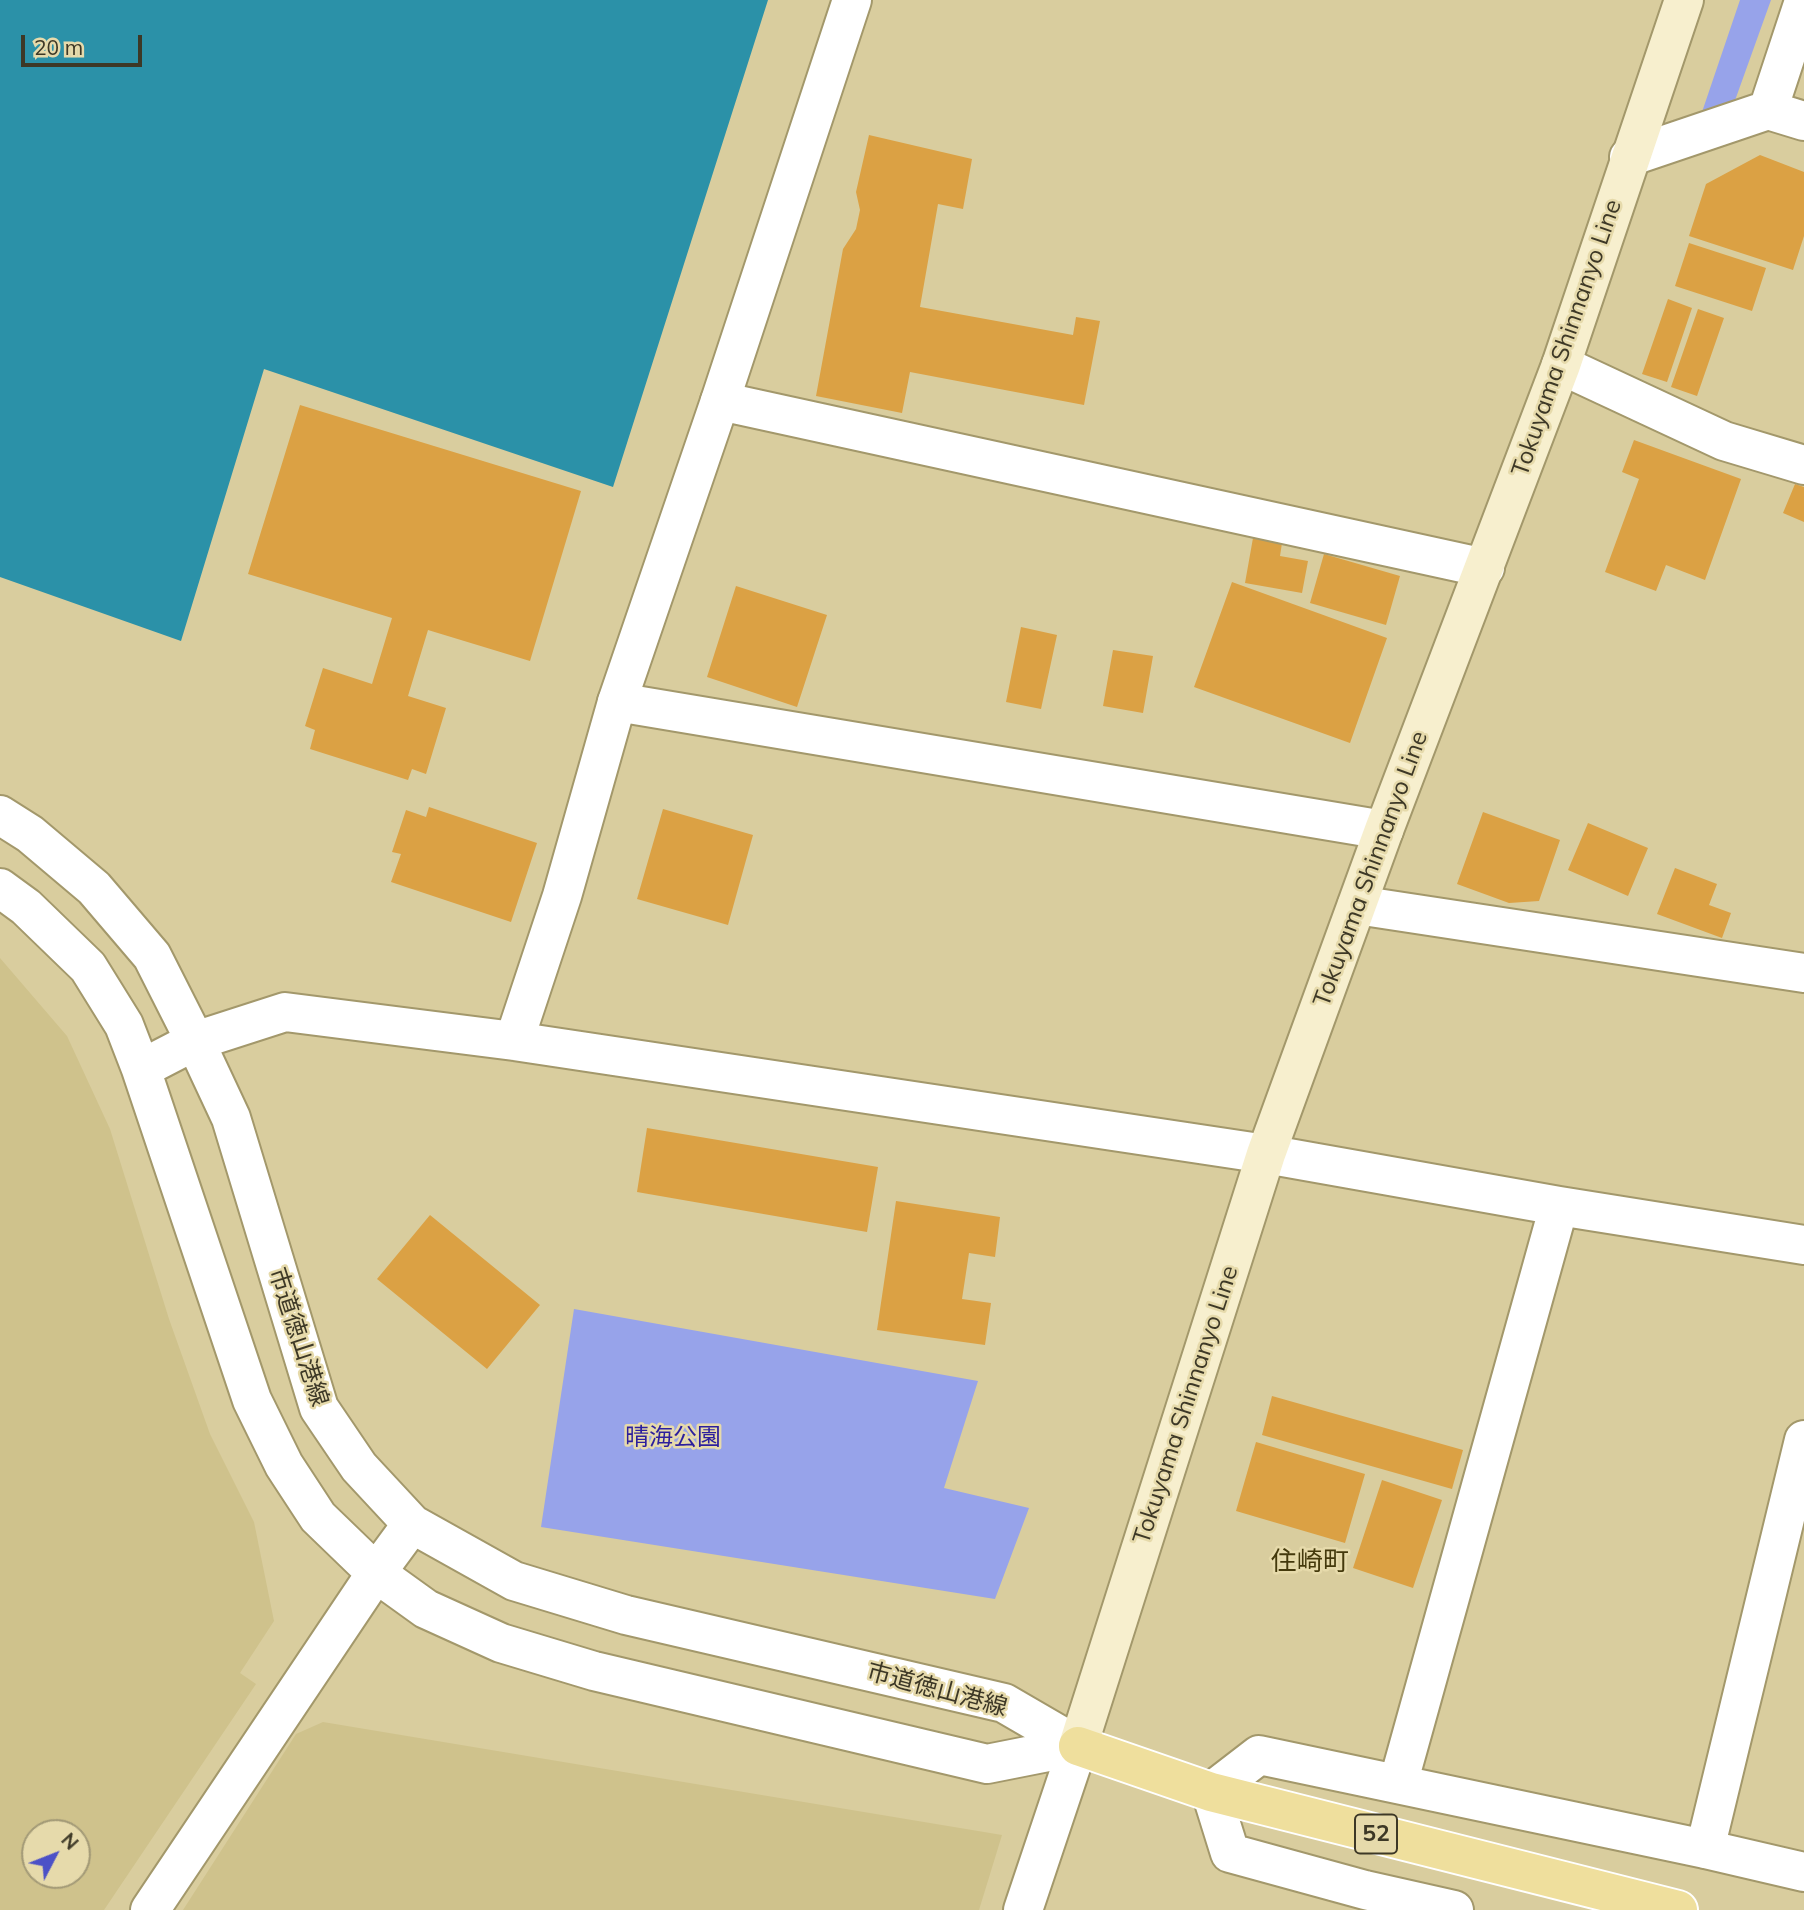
<!DOCTYPE html>
<html>
<head>
<meta charset="utf-8">
<style>
	body { margin:0 }
	#map { position:relative; width:1804px; height:1910px; overflow:hidden; background:#d9cd9e; font-family:Mulish,sans-serif }
	canvas { display:block }
	.north { position:absolute; left:21px; top:1819px; width:70px; height:70px; box-sizing:border-box; background:#e6daab; border:2px solid #a29976; border-radius:50%; rotate:48deg; font-size:19px; font-weight:700; line-height:28px; text-align:center; color:#3d3826 }
	.north::after { content:''; display:block; margin:auto; width:24px; height:32px; background:#4c51c7; clip-path:polygon(50% 0,100% 100%,50% 72%,0 100%) }
	.scale { position:absolute; left:21px; top:35px; width:121px; height:32px; box-sizing:border-box; border:4px solid #3d3826; border-top:0; padding-left:9px; font-size:21px; line-height:24px; white-space:nowrap; color:#3d3826; -webkit-text-stroke:5px #e6daab; paint-order:stroke }
</style>
</head>
<body>
<div id="map">
<canvas width="1804" height="1910"></canvas>
<div class="north">N</div>
<div class="scale">20 m</div>
</div>
<script>
const g = document.querySelector('canvas').getContext('2d');
g.lineJoin = 'round';
function fillPath(path, color) {
  g.fillStyle = color;
  g.fill(path, 'evenodd');
}
function stroke(path, color, width, dash) {
  g.strokeStyle = color;
  g.lineWidth = width;
  g.lineCap = dash ? 'butt' : 'round';
  g.setLineDash(dash || []);
  g.stroke(path);
}
function write(font, color, halo, rows, align = 'center') {
  g.font = font + ' Mulish,"Noto Sans JP",sans-serif';
  g.lineWidth = 5;
  g.setLineDash([]);
  g.textBaseline = 'middle';
  g.strokeStyle = halo;
  g.fillStyle = color;
  for (const [text, x, y, turn = 0] of rows) {
    g.save();
    g.translate(x, y);
    g.rotate((+turn || 0) * Math.PI / 180);
    g.textAlign = isNaN(turn) ? turn : align;
    if (halo) g.strokeText(text, 0, 0);
    g.fillText(text, 0, 0);
    g.restore();
  }
}
const built = new Path2D(`
	M0 958 67 1036 110 1129 169 1319 210 1434 254 1522 274 1621 240 1673 256 1684 104 1910H0ZM77 1833V1875H35V1833Z
	M323 1722 1002 1835 979 1910H183L296 1734Z`);
const green = new Path2D(`
	M1740 0H1771L1733 106 1702 112Z
	M574 1309 978 1381 944 1488 1029 1508 995 1599 541 1527Z`);
const water = new Path2D(`
	M0 0H768L613 487 264 369 181 641 0 577Z`);
const building = new Path2D(`
	M869 135 972 159 963 209 938 204 920 307 1073 335 1076 317 1100 321 1084 405 910 372 902 413 816 396 843 249 856 229 860 210 856 192Z
	M1760 155 1804 172V236L1793 270 1689 236 1706 184Z
	M1689 243 1766 268 1752 311 1675 286Z
	M1668 299 1692 308 1667 382 1642 374Z
	M1698 309 1724 318 1697 396 1671 387Z
	M300 405 581 491 530 661 428 630 408 696 446 708 426 774 412 769 408 780 310 749 315 730 305 726 323 668 372 684 392 618 248 574Z
	M1634 440 1741 479 1705 580 1666 565 1656 591 1605 572 1639 479 1622 472Z
	M1795 484 1804 487V522L1783 513Z
	M1253 538 1282 543 1280 556 1308 561 1302 593 1245 583Z
	M1324 554 1400 576 1386 625 1310 603Z
	M1232 582 1387 638 1350 743 1194 687Z
	M736 586 827 615 797 707 707 677Z
	M1021 627 1057 635 1041 709 1006 702Z
	M1113 650 1153 656 1143 713 1103 706Z
	M429 807 537 843 511 922 391 882 401 854 392 852 406 810 426 817Z
	M663 809 753 835 728 925 637 899Z
	M1483 812 1560 840 1539 901 1509 903 1457 884Z
	M1588 823 1648 848 1628 896 1568 870Z
	M1675 868 1717 884 1709 905 1731 913 1722 938 1657 914Z
	M647 1128 878 1167 867 1232 637 1192Z
	M896 1201 1000 1217 995 1257 969 1253 962 1299 991 1303 985 1345 877 1330Z
	M430 1215 540 1305 487 1369 377 1279Z
	M1272 1396 1463 1450 1452 1489 1262 1435Z
	M1256 1442 1365 1474 1345 1543 1236 1511Z
	M1382 1480 1442 1500 1413 1588 1353 1568Z`);
const minor = new Path2D(`
	M1561 365 1724 441 1804 465
	M720 401 1485 568
	M617 702 1384 830
	M1357 905 1804 973
	M1266 1154 1559 1206 1804 1245
	M1398 1784 1559 1206
	M1705 1849 1804 1440
	M1023 1910 1078 1746
	M1454 1910 1365 1890 1230 1853 1211 1792 1259 1755 1705 1849 1804 1872`);
const tertiary = new Path2D(`
	M1768 110 1804 1
	M1629 157 1768 110 1804 121
	M0 815 30 834 94 888 152 956 195 1041 231 1118 319 1408 359 1467 412 1524 514 1581 626 1615 1004 1703 1078 1746
	M0 888 26 907 88 967 124 1025 141 1069 252 1400 284 1465 318 1517 376 1573 426 1609 501 1643 594 1671 987 1764 1078 1746
	M514 1041 562 896 617 702 720 401 852 0
	M141 1069 195 1041 285 1012 514 1041 1266 1154
	M150 1910 376 1573 412 1524`);
const secondary = new Path2D(`
	M1078 1746 1266 1154 1384 830 1561 365 1684 0`);
const primary = new Path2D(`
	M1078 1746 1211 1792 1678 1910`);
const shields = [
	[1376,1834,42]
];
const shieldNames = [
	["52",1376,1834]
];
const streetNames = [
	["Tokuyama Shinnanyo Line",1567,338,-71],
	["Tokuyama Shinnanyo Line",1371,869,-70],
	["市道徳山港線",298,1337,72],
	["Tokuyama Shinnanyo Line",1186,1405,-72],
	["市道徳山港線",937,1690,15]
];
const parkNames = [
	["晴海公園",673,1438]
];
const neighbourhoodNames = [
	["住崎町",1310,1562]
];
fillPath(built, '#cfc28c');
fillPath(green, '#97a3ea');
fillPath(water, '#2b91a8');
fillPath(building, '#dba144');
stroke(minor, '#a3986b', 42);
stroke(tertiary, '#a3986b', 42);
stroke(secondary, '#a3986b', 42);
stroke(primary, '#fff', 42);
stroke(minor, '#fff', 38);
stroke(tertiary, '#fff', 38);
stroke(secondary, '#f7efce', 38);
stroke(primary, '#efdf9d', 38);
for (const [x, y, w] of shields) {
  const box = new Path2D();
  box.roundRect(x - w / 2, y - 19.5, w, 39, 5);
  g.fillStyle = '#e6daab';
  g.fill(box);
  stroke(box, '#3d3826', 2);
}
write('bold 23px', '#3d3826', null, shieldNames);
write('24px', '#3d3826', '#e6daab', streetNames);
write('24px', '#2c1f9d', '#e6daab', parkNames);
write('26px', '#44390c', '#e6daab', neighbourhoodNames);
</script>
</body>
</html>
